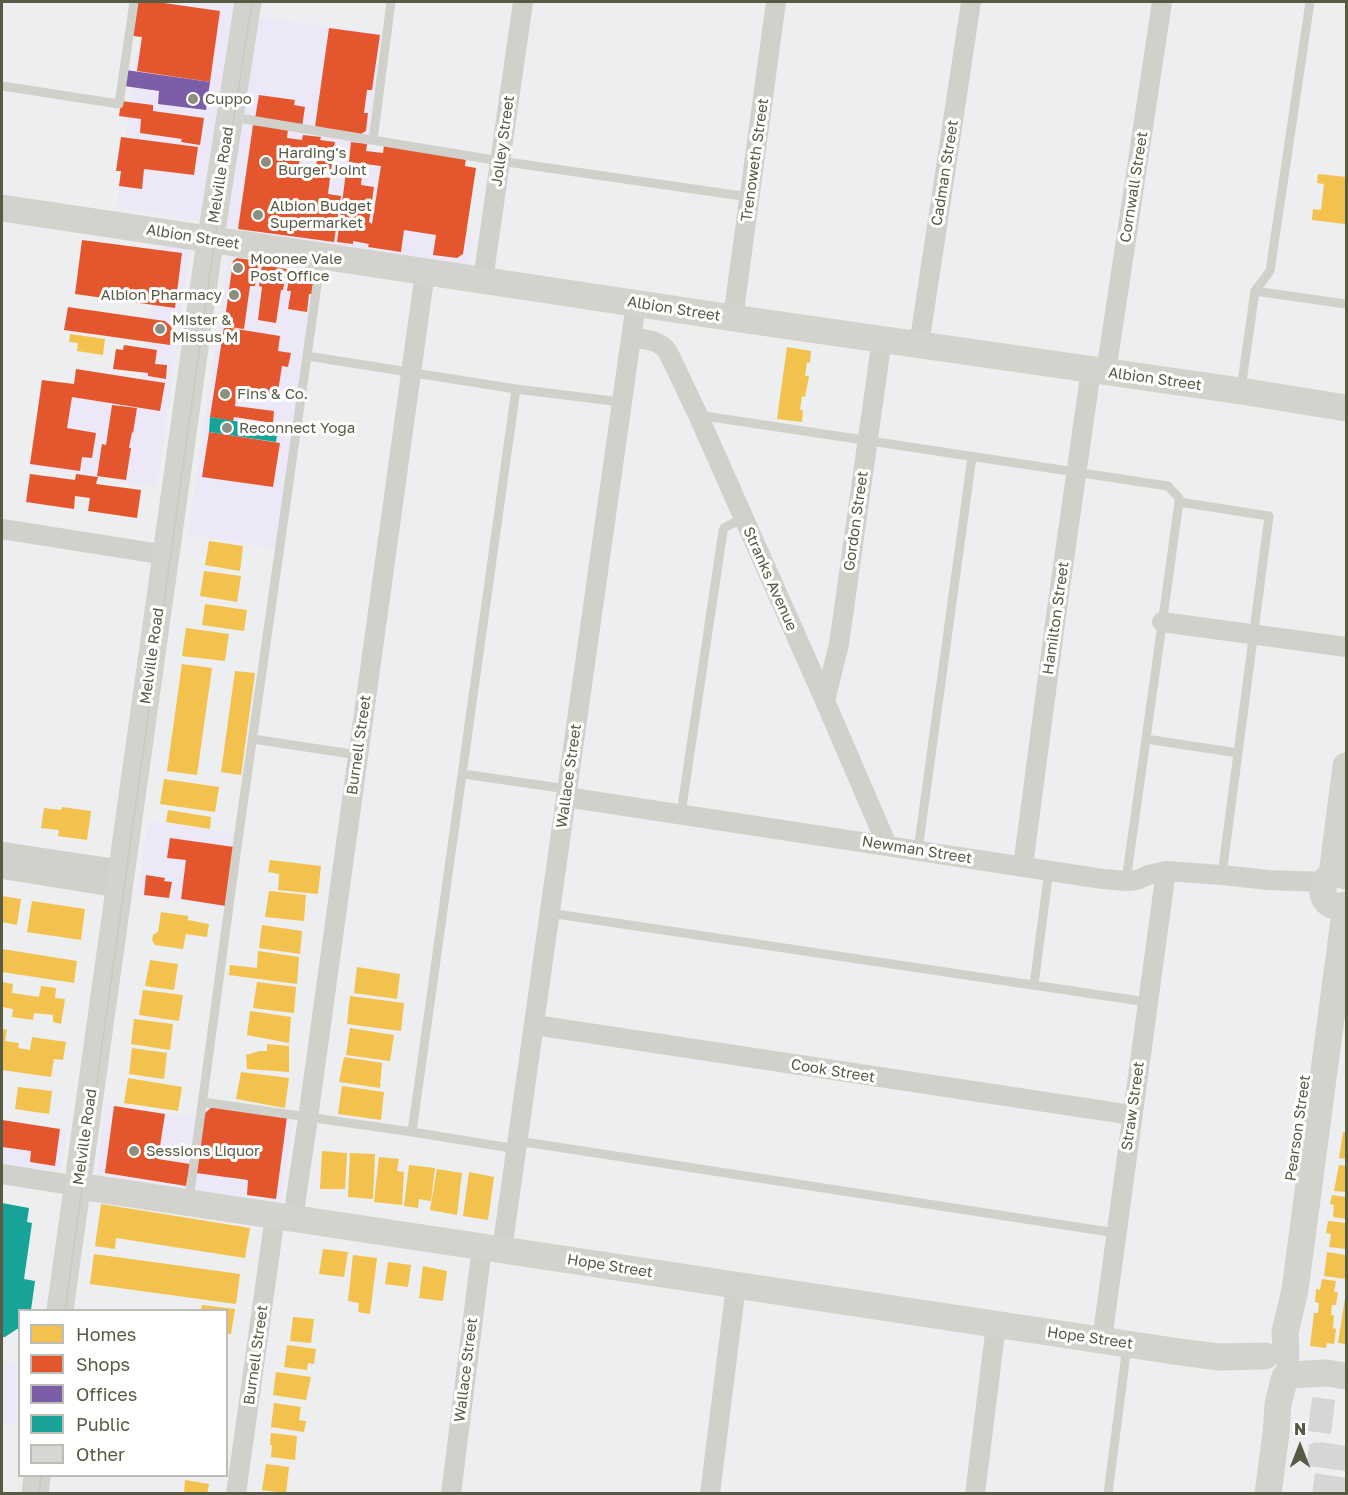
<!DOCTYPE html>
<html>
<head>
<meta charset="utf-8">
<style>
	body { margin:0 }
	#map { position:relative; width:1348px; height:1495px; overflow:hidden; background:#edeeef; font-family:"Golos Text",sans-serif }
	canvas { display:block }
	.frame { position:absolute; inset:0; border:3px solid #585b44; pointer-events:none }
	.legend { position:absolute; left:18px; top:1309px; width:210px; height:168px; box-sizing:border-box; background:#fff; border:2px solid #bcbdb4; margin:0; padding:8px 10px; list-style:none; font-size:18px; color:#585b44 }
	.legend li { display:flex; align-items:center; gap:12px; height:30px }
	.legend b { width:30px; border:2px solid #bcbdb4 }
	.north { position:absolute; left:1270px; top:1417px; width:60px; height:60px; -webkit-text-stroke:4px #fff; paint-order:stroke; rotate:0deg; font-size:16px; font-weight:700; line-height:24px; text-align:center; color:#585b44 }
	.north::after { content:''; display:block; margin:auto; width:21px; height:27px; background:#585b44; clip-path:polygon(50% 0,100% 100%,50% 72%,0 100%) }
</style>
</head>
<body>
<div id="map">
<canvas width="1348" height="1495"></canvas>
<div class="frame"></div>
<ul class="legend">
<li><b style="height:16px;background:#f2c14e"></b>Homes</li>
<li><b style="height:16px;background:#e4572e"></b>Shops</li>
<li><b style="height:16px;background:#7b5ea7"></b>Offices</li>
<li><b style="height:16px;background:#17a398"></b>Public</li>
<li><b style="height:16px;background:#d6d7d4"></b>Other</li>
</ul>
<div class="north">N</div>
</div>
<script>
const g = document.querySelector('canvas').getContext('2d');
g.lineJoin = 'round';
function fillPath(path, color) {
  g.fillStyle = color;
  g.fill(path, 'evenodd');
}
function stroke(path, color, width, dash) {
  g.strokeStyle = color;
  g.lineWidth = width;
  g.lineCap = dash ? 'butt' : 'round';
  g.setLineDash(dash || []);
  g.stroke(path);
}
function write(font, color, halo, rows, align = 'center') {
  g.font = font + ' "Golos Text",sans-serif';
  g.lineWidth = 6;
  g.setLineDash([]);
  g.textBaseline = 'middle';
  g.strokeStyle = halo;
  g.fillStyle = color;
  for (const [text, x, y, turn = 0] of rows) {
    g.save();
    g.translate(x, y);
    g.rotate((+turn || 0) * Math.PI / 180);
    g.textAlign = isNaN(turn) ? turn : align;
    if (halo) g.strokeText(text, 0, 0);
    g.fillText(text, 0, 0);
    g.restore();
  }
}
const commercial = new Path2D(`
	M144 2H234L233 13 271 19 382 33 369 149 450 161 440 232 473 238 468 269 322 249 279 549 188 535 233 227 117 207 119 186Z
	M160 242 191 246 157 487 30 466 42 380 74 384 72 397 137 407Z
	M148 821 236 833 226 908 138 895Z
	M205 1100 294 1112 281 1205 96 1178 106 1105 202 1119Z
	M2 1120 67 1129 61 1172 2 1163Z
	M2 1361 19 1363V1425L2 1423Z`);
const homes = new Path2D(`
	M1318 174 1346 177V220H1345V224L1312 220 1313 209 1321 210 1324 184 1317 183Z
	M70 334 105 339 103 355 77 351 78 343 69 342Z
	M787 347 811 351 810 363 807 362 805 376H809L805 397 802 396 800 410H803L802 422 777 419Z
	M209 541 243 546 240 571 205 565Z
	M204 571 241 576 237 602 200 596Z
	M205 604 247 610 244 631 202 625Z
	M186 628 229 634 225 661 182 656Z
	M182 664 212 668 197 775 167 771Z
	M235 671 255 673 241 775 221 772Z
	M164 779 219 787 215 812 160 804Z
	M62 807 91 811 87 840 58 836 59 830 41 828 44 808 61 810Z
	M168 810 211 817 210 829 166 822Z
	M270 860 321 866 318 894 278 890 279 874 268 872Z
	M269 891 306 895 304 921 265 917Z
	M2 896 21 899 17 925 2 922Z
	M32 901 85 909 81 940 27 932Z
	M161 912 188 916V920L209 924 207 937 186 934 183 949 155 945 152 940 153 935 158 932Z
	M262 925 302 931 300 954 259 948Z
	M2 949 77 961 74 983 2 972Z
	M258 951 299 957 297 984 229 975 230 965 257 968Z
	M150 960 178 964 174 990 145 986Z
	M357 967 400 974 397 999 354 993Z
	M2 982 13 984 12 993 39 997 41 986 56 988 55 998 65 999 61 1024 53 1022V1015L34 1013 33 1020 12 1017 13 1009 2 1007 3 999H2Z
	M257 982 296 987 294 1013 253 1008Z
	M143 990 183 995 179 1021 139 1015Z
	M350 996 404 1003 401 1031 347 1024Z
	M250 1011 291 1017 289 1043 247 1035Z
	M134 1019 173 1024 170 1050 131 1044Z
	M350 1028 394 1035 390 1061 346 1055Z
	M2 1029 7 1030 5 1041 19 1043 18 1048 30 1050 32 1037 66 1042 63 1060 54 1059 51 1077 2 1070Z
	M267 1044 289 1046V1072L247 1069 246 1055 260 1051H267Z
	M132 1048 167 1053 164 1079 129 1074Z
	M344 1057 382 1063 380 1088 339 1082Z
	M241 1072 289 1078 285 1108 236 1099Z
	M128 1078 182 1087 178 1111 124 1103Z
	M342 1086 384 1092 381 1120 338 1114Z
	M18 1087 52 1091 49 1114 15 1109Z
	M1343 1132H1346V1159L1339 1158Z
	M322 1151 347 1153 345 1189H320Z
	M350 1153 375 1154 373 1199 348 1197Z
	M379 1157 399 1159 397 1171 404 1172 402 1205 374 1202Z
	M409 1165 435 1168 431 1201 419 1199 418 1208 404 1206Z
	M1339 1165 1346 1166V1192L1334 1191Z
	M437 1169 462 1173 457 1215 430 1210Z
	M469 1172 494 1177 488 1220 463 1216Z
	M1332 1195 1346 1197V1219L1333 1217 1334 1205 1330 1204Z
	M101 1204 250 1228 245 1258 116 1238 115 1249 95 1246Z
	M1328 1221 1346 1223V1249L1329 1247 1331 1234 1326 1233Z
	M323 1249 348 1252 344 1277 319 1274Z
	M1327 1252 1346 1255V1279L1324 1276Z
	M94 1254 240 1274 236 1304 90 1284Z
	M353 1255 377 1258 370 1314 358 1312 359 1303 348 1301Z
	M388 1262 411 1265 408 1287 385 1284Z
	M423 1266 447 1271 443 1301 419 1298Z
	M1322 1279 1336 1281 1334 1292H1338L1336 1305H1332L1331 1315H1334L1333 1328 1336 1329 1334 1344 1327 1343 1326 1348 1310 1346 1314 1313H1318L1319 1303 1315 1302 1316 1289 1320 1290Z
	M1345 1298 1346 1299V1344L1338 1343Z
	M202 1305 235 1309 231 1334H226V1310H201Z
	M293 1317 314 1319 311 1343 290 1341Z
	M287 1345 316 1349 314 1364 308 1363 307 1370 284 1367Z
	M276 1372 311 1377 306 1400 273 1395Z
	M274 1403 301 1407 299 1420 306 1421 304 1432 271 1427Z
	M271 1433 297 1436 295 1460 271 1457 272 1445H270Z
	M266 1464 289 1467 286 1493 262 1490Z
	M185 1480 209 1484 207 1494H184Z`);
const shops = new Path2D(`
	M138 2H157L220 11 210 82 137 71 142 37 133 36Z
	M329 28 380 35 372 90H367L364 113H368L366 131 361 134 315 127Z
	M259 95 295 100 294 105 305 107 302 127 255 119Z
	M121 101 153 105V111L204 118 200 145 181 142 182 139 140 133 141 119 119 116Z
	M253 125 288 129 287 138 302 140 303 135 321 137 320 140 335 142 331 170 316 168 317 159 300 157 298 174 330 178 328 194 341 196 334 242 238 229Z
	M121 137 198 147 194 175 144 169 142 189 119 186 121 171H116Z
	M351 142 367 144 366 151 383 153 384 145 466 158 465 166 476 168 463 254 457 258 433 255 436 235 404 230 401 252 368 247 369 244 353 241V244L337 242 346 172 362 174 361 185 374 187 369 222 372 224 381 166 349 162Z
	M82 240 182 253 175 308 75 294Z
	M237 258 259 261 255 286H250L244 329 224 326 233 261Z
	M262 265 287 269 283 290H281L276 323 258 320 262 287 259 286Z
	M290 272 314 276 312 294H309L307 312 288 309 291 291H287Z
	M68 307 165 321 172 327 170 345 64 330Z
	M224 327 280 336 278 351 291 353 288 367 282 366 277 398 237 391 235 406 274 411 273 423 234 417 233 421 210 417Z
	M124 345 157 350 155 364 167 365 166 379 148 376V373L113 369 116 349 123 350Z
	M76 369 165 383 160 411 72 397 67 428 96 433 92 458 82 457 80 471 30 464 42 380 74 384Z
	M112 405 137 408 133 433 132 432 129 448H131L126 480 97 476 102 444 106 445Z
	M209 432 280 443 273 487 202 477Z
	M30 474 75 480 76 474 98 477 96 484 141 490 137 518 88 511 90 498 75 496 74 509 26 502Z
	M170 838 234 847 226 906 181 899 186 860 167 858Z
	M146 875 165 878 164 881 172 882 169 898 144 895Z
	M114 1106 165 1114 158 1159 190 1164 186 1186 105 1173Z
	M213 1106 287 1117 276 1199 247 1195 248 1180 196 1173 205 1113Z
	M2 1120 60 1129 55 1166 30 1162 31 1151 2 1147Z`);
const offices = new Path2D(`
	M126 70 210 82 206 110 158 104 159 91 124 86Z`);
const public = new Path2D(`
	M210 417 278 428 276 442 209 432Z
	M2 1203 29 1208 27 1222 32 1223 24 1279 35 1281 31 1310H20V1329H17L5 1337H2Z`);
const building = new Path2D(`
	M1313 1397 1335 1400 1331 1434 1308 1431 1312 1398Z
	M1313 1442 1320 1443 1321 1442 1346 1446V1471L1309 1466 1310 1465 1307 1464 1309 1444H1313Z
	M1315 1473 1346 1478V1494H1312Z`);
const lane = new Path2D(`
	M2 86 119 104 134 2
	M232 117 500 161 749 197
	M373 140 391 2
	M1255 291 1346 304
	M307 356 321 257
	M1241 389 1255 291 1270 271 1310 2
	M698 415 1168 486 1179 498V502L1146 739 1238 753 1269 516 1179 502
	M253 739 358 755
	M463 774 567 789
	M681 813 723 531 724 528 743 518
	M918 850 972 457
	M1222 875 1238 753
	M1126 881 1146 739
	M549 913 1147 1002
	M1034 985 1049 870
	M203 1102 412 1132 517 1149
	M412 1132 516 389
	M518 1141 1116 1233
	M189 1200 238 840 307 356 516 389 621 402
	M1108 1494 1127 1346`);
const street = new Path2D(`
	M483 280 523 2
	M733 318 776 2
	M631 338C645 339 660 340 668 352L698 415 825 701 887 845
	M919 345 971 2
	M1106 372 1162 2
	M2 529 166 555
	M1162 622 1346 647
	M825 701 839 644 882 339
	M566 797 1103 879 1126 881 1137 880 1148 875 1166 871 1222 875 1268 880 1325 882
	M2 852 122 870
	M1023 866 1056 616 1091 370
	M2 869 120 888
	M535 1025 1132 1115
	M2 1174 78 1186
	M293 1218 308 1118 425 272
	M502 1250 636 303
	M1102 1340 1166 871
	M236 1494 275 1216
	M451 1494 482 1247
	M710 1494 736 1285
	M975 1494 996 1325`);
const secondary = new Path2D(`
	M2 208 733 318 1241 391 1346 408
	M1332 875 1346 766
	M78 1186 1180 1352 1219 1357 1265 1356
	M60 1310 207 262 248 2
	M1286 1355 1285 1332 1295 1290 1346 905C1314 914 1316 865 1346 876
	M1288 1375 1327 1373 1346 1376
	M35 1494 37 1476
	M1268 1494 1276 1433 1278 1404 1285 1377`);
const tram = new Path2D(`
	M65 1310 213 252 252 2
	M39 1494 41 1476`);
const markers = [
	[193,99,6,"#8c8e80"],
	[266,162,6,"#8c8e80"],
	[258,215,6,"#8c8e80"],
	[238,268,6,"#8c8e80"],
	[234,295,6,"#8c8e80"],
	[160,329,6,"#8c8e80"],
	[225,394,6,"#8c8e80"],
	[227,428,6,"#8c8e80"],
	[134,1151,6,"#8c8e80"]
];
const poiNames = [
	["Cuppo",205,99],
	["Harding's",278,153],
	["Burger Joint",278,170],
	["Albion Budget",270,206],
	["Supermarket",270,223],
	["Moonee Vale",250,259],
	["Post Office",250,276],
	["Albion Pharmacy",222,295,"right"],
	["Mister &",172,320],
	["Missus M",172,337],
	["Fins & Co.",237,394],
	["Reconnect Yoga",239,428],
	["Sessions Liquor",146,1151]
];
const streetNames = [
	["Jolley Street",503,141,-82],
	["Trenoweth Street",755,160,-82],
	["Cadman Street",945,173,-81],
	["Melville Road",221,175,-81],
	["Cornwall Street",1134,187,-81],
	["Albion Street",193,237,9],
	["Albion Street",674,309,9],
	["Albion Street",1155,379,8],
	["Gordon Street",856,521,-82],
	["Stranks Avenue",770,579,66],
	["Hamilton Street",1056,618,-82],
	["Melville Road",152,656,-82],
	["Burnell Street",359,745,-82],
	["Wallace Street",569,776,-82],
	["Newman Street",917,850,9],
	["Cook Street",833,1071,9],
	["Straw Street",1133,1106,-82],
	["Pearson Street",1298,1128,-82],
	["Melville Road",85,1137,-82],
	["Hope Street",610,1266,9],
	["Hope Street",1090,1338,8],
	["Burnell Street",256,1355,-82],
	["Wallace Street",466,1370,-83]
];
fillPath(commercial, '#ece8f7');
fillPath(homes, '#f2c14e');
fillPath(shops, '#e4572e');
fillPath(offices, '#7b5ea7');
fillPath(public, '#17a398');
fillPath(building, '#d6d7d4');
stroke(lane, '#d1d1cc', 9);
stroke(street, '#d1d1cc', 20);
stroke(secondary, '#d2d3cc', 27);
stroke(tram, '#c8c9c4', 1.5);
for (const [x, y, r, color] of markers) {
  const dot = new Path2D();
  dot.arc(x, y, r, 0, 2 * Math.PI);
  g.fillStyle = color;
  g.fill(dot);
  stroke(dot, '#fff', 2);
}
write('15px', '#585b44', '#fff', poiNames, 'left');
write('15px', '#585b44', '#fff', streetNames);
</script>
</body>
</html>
